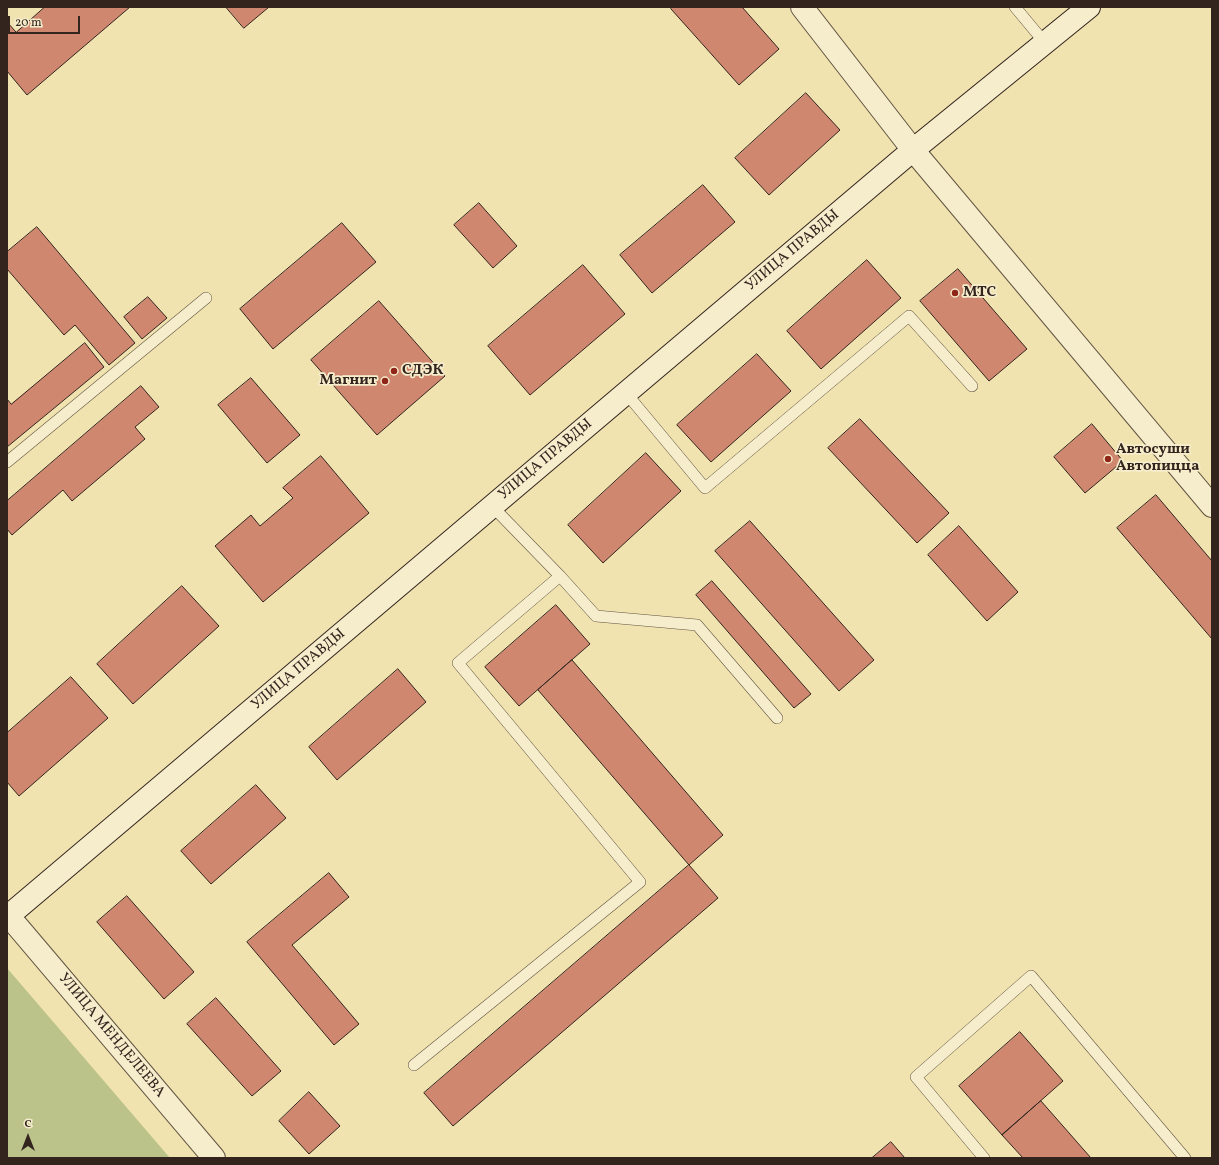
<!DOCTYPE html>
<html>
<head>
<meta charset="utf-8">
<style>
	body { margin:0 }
	#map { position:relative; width:1219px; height:1165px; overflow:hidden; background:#f0e3af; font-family:Vollkorn,serif }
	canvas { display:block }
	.frame { position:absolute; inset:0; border:8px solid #33241e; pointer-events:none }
	.north { position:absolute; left:8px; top:1117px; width:40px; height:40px; -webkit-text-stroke:3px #f5edcb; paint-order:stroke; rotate:0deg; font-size:11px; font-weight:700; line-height:16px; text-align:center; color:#33241e }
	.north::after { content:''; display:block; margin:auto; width:14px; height:18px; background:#33241e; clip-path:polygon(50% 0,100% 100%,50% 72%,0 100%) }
	.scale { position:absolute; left:8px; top:16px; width:72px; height:18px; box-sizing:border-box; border:2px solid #33241e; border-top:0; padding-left:5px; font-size:12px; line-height:14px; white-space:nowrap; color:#33241e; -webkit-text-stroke:3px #f5edcb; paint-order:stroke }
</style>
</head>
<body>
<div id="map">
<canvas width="1219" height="1165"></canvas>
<div class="frame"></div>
<div class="north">С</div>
<div class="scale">20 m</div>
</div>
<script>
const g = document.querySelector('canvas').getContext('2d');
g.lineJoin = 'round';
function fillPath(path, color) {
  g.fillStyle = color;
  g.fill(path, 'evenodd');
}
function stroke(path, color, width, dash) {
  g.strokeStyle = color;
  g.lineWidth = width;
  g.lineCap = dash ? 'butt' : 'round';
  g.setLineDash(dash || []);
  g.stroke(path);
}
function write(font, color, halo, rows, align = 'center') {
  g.font = font + ' Vollkorn,serif';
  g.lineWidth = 3.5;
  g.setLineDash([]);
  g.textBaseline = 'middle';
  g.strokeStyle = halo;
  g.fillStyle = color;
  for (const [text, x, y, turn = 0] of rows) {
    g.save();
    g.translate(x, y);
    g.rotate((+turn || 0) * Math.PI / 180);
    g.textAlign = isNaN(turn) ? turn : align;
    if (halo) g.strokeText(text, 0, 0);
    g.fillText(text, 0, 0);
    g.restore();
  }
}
const green = new Path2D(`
	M7 968 170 1158H7Z`);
const building = new Path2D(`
	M45 7H130L27 95 7 71V22L16 32Z
	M226 7H269L244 28Z
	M672 7H742L779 49 739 85 671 9Z
	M806 93 840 130 769 195 735 158Z
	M703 185 735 222 652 293 620 255Z
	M479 203 517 246 493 268 454 225Z
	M342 223 376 262 273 349 240 309Z
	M37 227 135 343 109 365 75 325 64 335 7 269V252Z
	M867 260 901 298 821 369 787 331Z
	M583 265 625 314 530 395 488 346Z
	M958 269 1027 349 989 381 920 301Z
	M148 297 167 318 142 339 124 317Z
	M379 301 445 376 377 435 311 360Z
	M85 343 104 367 7 447V399L11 404Z
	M757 354 791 391 711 462 677 425Z
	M251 378 300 435 267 463 218 405Z
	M141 386 159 407 135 427 145 439 72 501 63 490 12 535 7 529V501Z
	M860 419 949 513 917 543 828 448Z
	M1092 424 1123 461 1085 493 1054 457Z
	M646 453 681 491 603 563 568 525Z
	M321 456 369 513 263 602 215 546 251 515 260 526 293 498 283 488Z
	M1156 495 1212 561V639L1117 528Z
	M750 521 874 660 839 691 715 551Z
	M959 526 1018 592 987 621 928 555Z
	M712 581 811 694 794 708 696 595Z
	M182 586 219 626 133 704 97 664Z
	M556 605 590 644 519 706 485 667Z
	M572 660 723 835 689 865 538 690Z
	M398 669 426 702 337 780 309 747Z
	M71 677 108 718 19 796 7 782V733Z
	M256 785 286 818 211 884 181 851Z
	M689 865 718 898 453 1126 424 1093Z
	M329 873 349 897 292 945 359 1024 334 1045 247 942Z
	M127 896 194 972 164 999 97 922Z
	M216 998 281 1071 252 1096 187 1024Z
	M1020 1032 1063 1081 1002 1135 959 1086Z
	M309 1092 340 1126 309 1154 279 1121Z
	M1041 1101 1091 1158H1023L1002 1135Z
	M891 1142 905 1158H872Z`);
const lane = new Path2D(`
	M1015 7 1045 43
	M626 393 705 488 909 316 972 386
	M7 462 206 298
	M560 576 596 616 697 625 777 718
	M414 1065 640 882 458 663 560 576 492 506
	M984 1158 916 1077 1031 976 1185 1158`);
const street = new Path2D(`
	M802 7 913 150 1212 506
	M7 914 214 1158`);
const secondary = new Path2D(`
	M7 917 913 150 1089 7`);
const markers = [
	[955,293,4,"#8f2418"],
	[394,371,4,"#8f2418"],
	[385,381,4,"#8f2418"],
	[1108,459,4,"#8f2418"]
];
const streetNames = [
	["УЛИЦА ПРАВДЫ",793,251,-40],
	["УЛИЦА ПРАВДЫ",546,460,-40],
	["УЛИЦА ПРАВДЫ",299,670,-40],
	["УЛИЦА МЕНДЕЛЕЕВА",111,1036,50]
];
const poiNames = [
	["МТС",963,293],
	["СДЭК",402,371],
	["Магнит",377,381,"right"],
	["Автосуши",1116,450],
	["Автопицца",1116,467]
];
fillPath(green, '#bbc38a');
fillPath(building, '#d08770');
stroke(building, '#33241e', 1);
stroke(lane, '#625442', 12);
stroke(street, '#625442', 24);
stroke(secondary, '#33241e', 24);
stroke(lane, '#f5edcb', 11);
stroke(street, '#f5edcb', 22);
stroke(secondary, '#f5edcb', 22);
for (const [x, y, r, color] of markers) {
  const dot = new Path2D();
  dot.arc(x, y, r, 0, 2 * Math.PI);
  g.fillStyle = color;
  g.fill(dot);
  stroke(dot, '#f5edcb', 1.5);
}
write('15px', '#33241e', '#f5edcb', streetNames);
write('bold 15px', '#33241e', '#f5edcb', poiNames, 'left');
</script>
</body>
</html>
